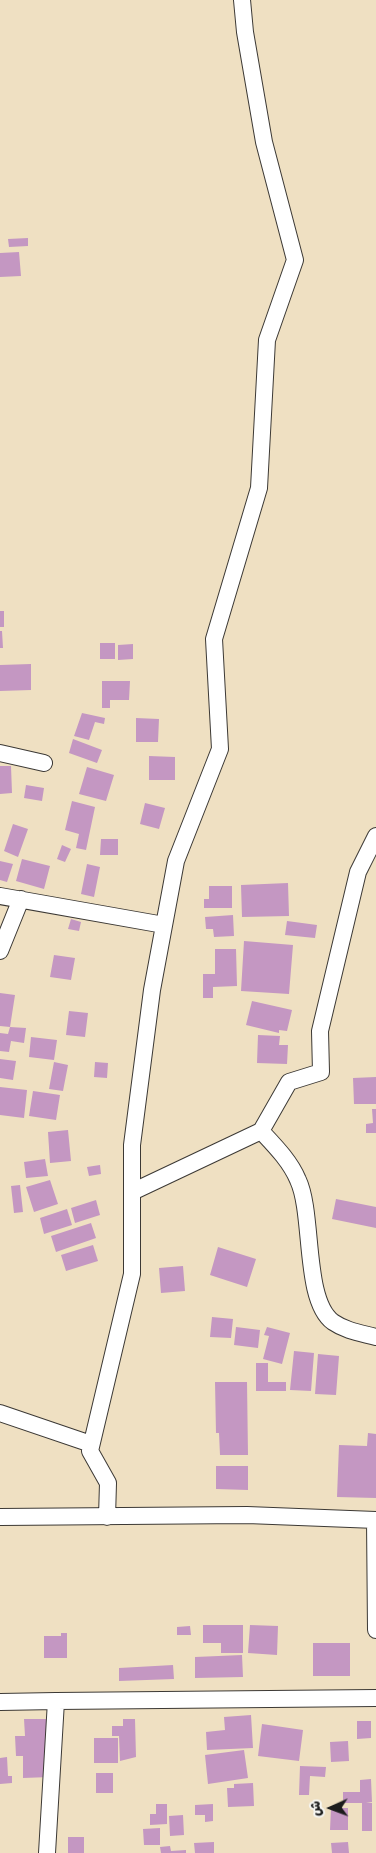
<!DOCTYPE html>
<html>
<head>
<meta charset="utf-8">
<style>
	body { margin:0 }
	#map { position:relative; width:376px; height:1853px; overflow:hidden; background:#efe0c2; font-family:Kalam,"Playpen Sans Arabic",sans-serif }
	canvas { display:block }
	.north { position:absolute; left:306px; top:1783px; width:50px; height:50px; -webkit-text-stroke:4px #f6f6f2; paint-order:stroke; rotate:268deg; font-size:14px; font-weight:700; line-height:20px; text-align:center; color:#1c1c1c }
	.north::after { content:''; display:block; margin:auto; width:18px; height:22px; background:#1c1c1c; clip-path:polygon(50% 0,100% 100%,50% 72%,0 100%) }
</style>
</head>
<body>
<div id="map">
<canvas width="376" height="1853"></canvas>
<div class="north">ش</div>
</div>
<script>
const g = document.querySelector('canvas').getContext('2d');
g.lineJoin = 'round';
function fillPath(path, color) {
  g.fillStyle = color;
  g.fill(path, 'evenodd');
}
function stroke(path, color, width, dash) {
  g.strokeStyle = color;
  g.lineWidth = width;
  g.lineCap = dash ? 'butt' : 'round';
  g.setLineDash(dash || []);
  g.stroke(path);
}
const building = new Path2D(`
	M28 238V246L9 247 8 239Z
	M19 252 21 276 0 277V253Z
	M0 611H4V627H0Z
	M0 631H2L3 648H0Z
	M100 643H115V659H100Z
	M133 644V659L118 660V645Z
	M31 664V690L0 691V665Z
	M102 681H130L129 700H110V708H102Z
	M82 713 105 718 104 724 95 722 89 740 74 736Z
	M136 718 159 719 158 742H136Z
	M73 739 102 750 97 763 69 753Z
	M149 756 175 757V780H149Z
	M0 766H11L12 793 0 794Z
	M87 767 114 775 106 801 79 794Z
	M26 785 44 788 42 801 24 798Z
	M72 801 95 807 86 850 76 848 79 834 65 830Z
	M145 803 165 808 159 829 140 824Z
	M13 824 28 829 18 857 4 851Z
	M101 839H118V855H100Z
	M62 845 71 849 65 862 57 859Z
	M22 859 50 866 44 889 16 881Z
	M0 861 13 864 7 882 0 880Z
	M87 864 100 867 94 897 81 894Z
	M288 883 289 916 242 917 241 885Z
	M209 886H232V908H204V899H209Z
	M233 915 234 936 214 937 213 929H206L205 917Z
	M71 919 81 922 79 931 68 929Z
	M287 921 317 925 315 938 285 935Z
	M244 941 293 945 289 994 241 991Z
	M215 949H236L237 986 213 987V998H203V974H215Z
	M54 955 75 958 71 980 50 977Z
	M0 993 15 995 10 1027 0 1026Z
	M252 1001 292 1010 287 1031 279 1030V1033L246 1025Z
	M69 1011 88 1013 85 1037 66 1035Z
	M10 1027 26 1028 24 1043 11 1041 9 1052 0 1051V1033L8 1034Z
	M258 1035 280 1036 279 1045H288L287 1064 257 1063Z
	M31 1037 57 1040 54 1060 29 1057Z
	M0 1059 16 1061 13 1080 0 1078Z
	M54 1062 68 1065 63 1091 49 1089Z
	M95 1062 108 1063 107 1078 94 1077Z
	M376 1077V1104H354L353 1078Z
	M0 1087 27 1090 24 1118 0 1115Z
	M33 1091 60 1095 56 1120 29 1116Z
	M372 1109H376V1133H366V1124L373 1123Z
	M68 1130 71 1161 50 1163 48 1132Z
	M45 1159 48 1176 26 1178 24 1162Z
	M100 1165 101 1174 89 1176 87 1167Z
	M50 1180 58 1204 34 1212 26 1187Z
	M20 1185 23 1212 14 1213 11 1186Z
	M336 1199 376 1207V1228L332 1219Z
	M96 1200 100 1215 75 1223 71 1208Z
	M67 1209 72 1225 44 1234 40 1218Z
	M91 1223 96 1238 56 1252 51 1236Z
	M93 1245 98 1261 66 1271 61 1255Z
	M218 1247 256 1259 247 1287 210 1275Z
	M183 1266 185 1291 161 1293 159 1268Z
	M212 1317 233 1319 231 1338 210 1337Z
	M236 1327 260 1330 258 1348 234 1345Z
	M267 1327 290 1333 282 1364 263 1359 269 1336 264 1335Z
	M294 1351 314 1353 311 1391 290 1390Z
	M318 1354 339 1356 336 1395 315 1394Z
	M256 1363H268V1382H286V1391H256Z
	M215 1382H247L248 1455H220L219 1433H216Z
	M368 1433 376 1434V1498L337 1497 339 1445 367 1446Z
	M216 1466H248V1490L216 1489Z
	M203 1625H243V1653H221V1643H203Z
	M250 1625 278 1626 277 1655 248 1653Z
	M190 1626 191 1635H177V1627Z
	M61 1633H67V1658H44V1636H61Z
	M313 1643H350V1676H313Z
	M242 1655 243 1677 195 1678V1657Z
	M173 1665 174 1679 119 1681V1668Z
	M251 1715 253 1748 207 1750 206 1732 225 1730 224 1717Z
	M24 1719H48L50 1777 23 1778V1756H16L15 1736H25Z
	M123 1719H135L136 1757 120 1761 119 1736H112V1726H123Z
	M357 1721H371V1738L357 1739Z
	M262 1724 303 1730 299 1761 258 1756Z
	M94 1738H118V1763H94Z
	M348 1741 349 1761 331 1762 330 1742Z
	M244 1750 248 1778 208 1784 205 1755Z
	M7 1757 8 1776H12V1783L0 1784V1758Z
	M300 1766 326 1767 325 1777 310 1776 309 1795H299Z
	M96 1773H113V1793H96Z
	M371 1779 372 1802 366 1803H372V1831H362V1803H343V1792H360V1780Z
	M253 1783 254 1806 228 1807 227 1788H234V1784Z
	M156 1804H167V1824L150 1825V1814H156Z
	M213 1804V1821L205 1822V1815H195V1805Z
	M331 1808H348V1830H330Z
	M183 1815 184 1835 170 1836 169 1816Z
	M160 1828V1845H144L143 1829Z
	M68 1837H84V1853H68Z
	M214 1842V1853H195L194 1843Z
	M348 1842 349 1853H332L331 1843Z
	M170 1846 171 1851 186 1850V1853H161L160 1847Z`);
const minor = new Path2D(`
	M0 753 44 763
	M0 896 164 925
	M0 951 21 899
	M261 1131C275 1146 290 1161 298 1180 314 1214 303 1300 333 1322 346 1331 361 1333 376 1337
	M132 1192 261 1131 289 1082 321 1072 320 1031 358 872 376 836
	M0 1413 91 1444
	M0 1517 247 1515 376 1520
	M107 1517 108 1483 90 1451 132 1274V1145L152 990 176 861 220 749 214 639 259 488 267 340 295 260 264 142 245 32 242 0
	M375 1520 376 1630
	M0 1702 56 1701
	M47 1853 56 1701 376 1698`);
fillPath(building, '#c497c2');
stroke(minor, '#3c3935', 18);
stroke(minor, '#fff', 16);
</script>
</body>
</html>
